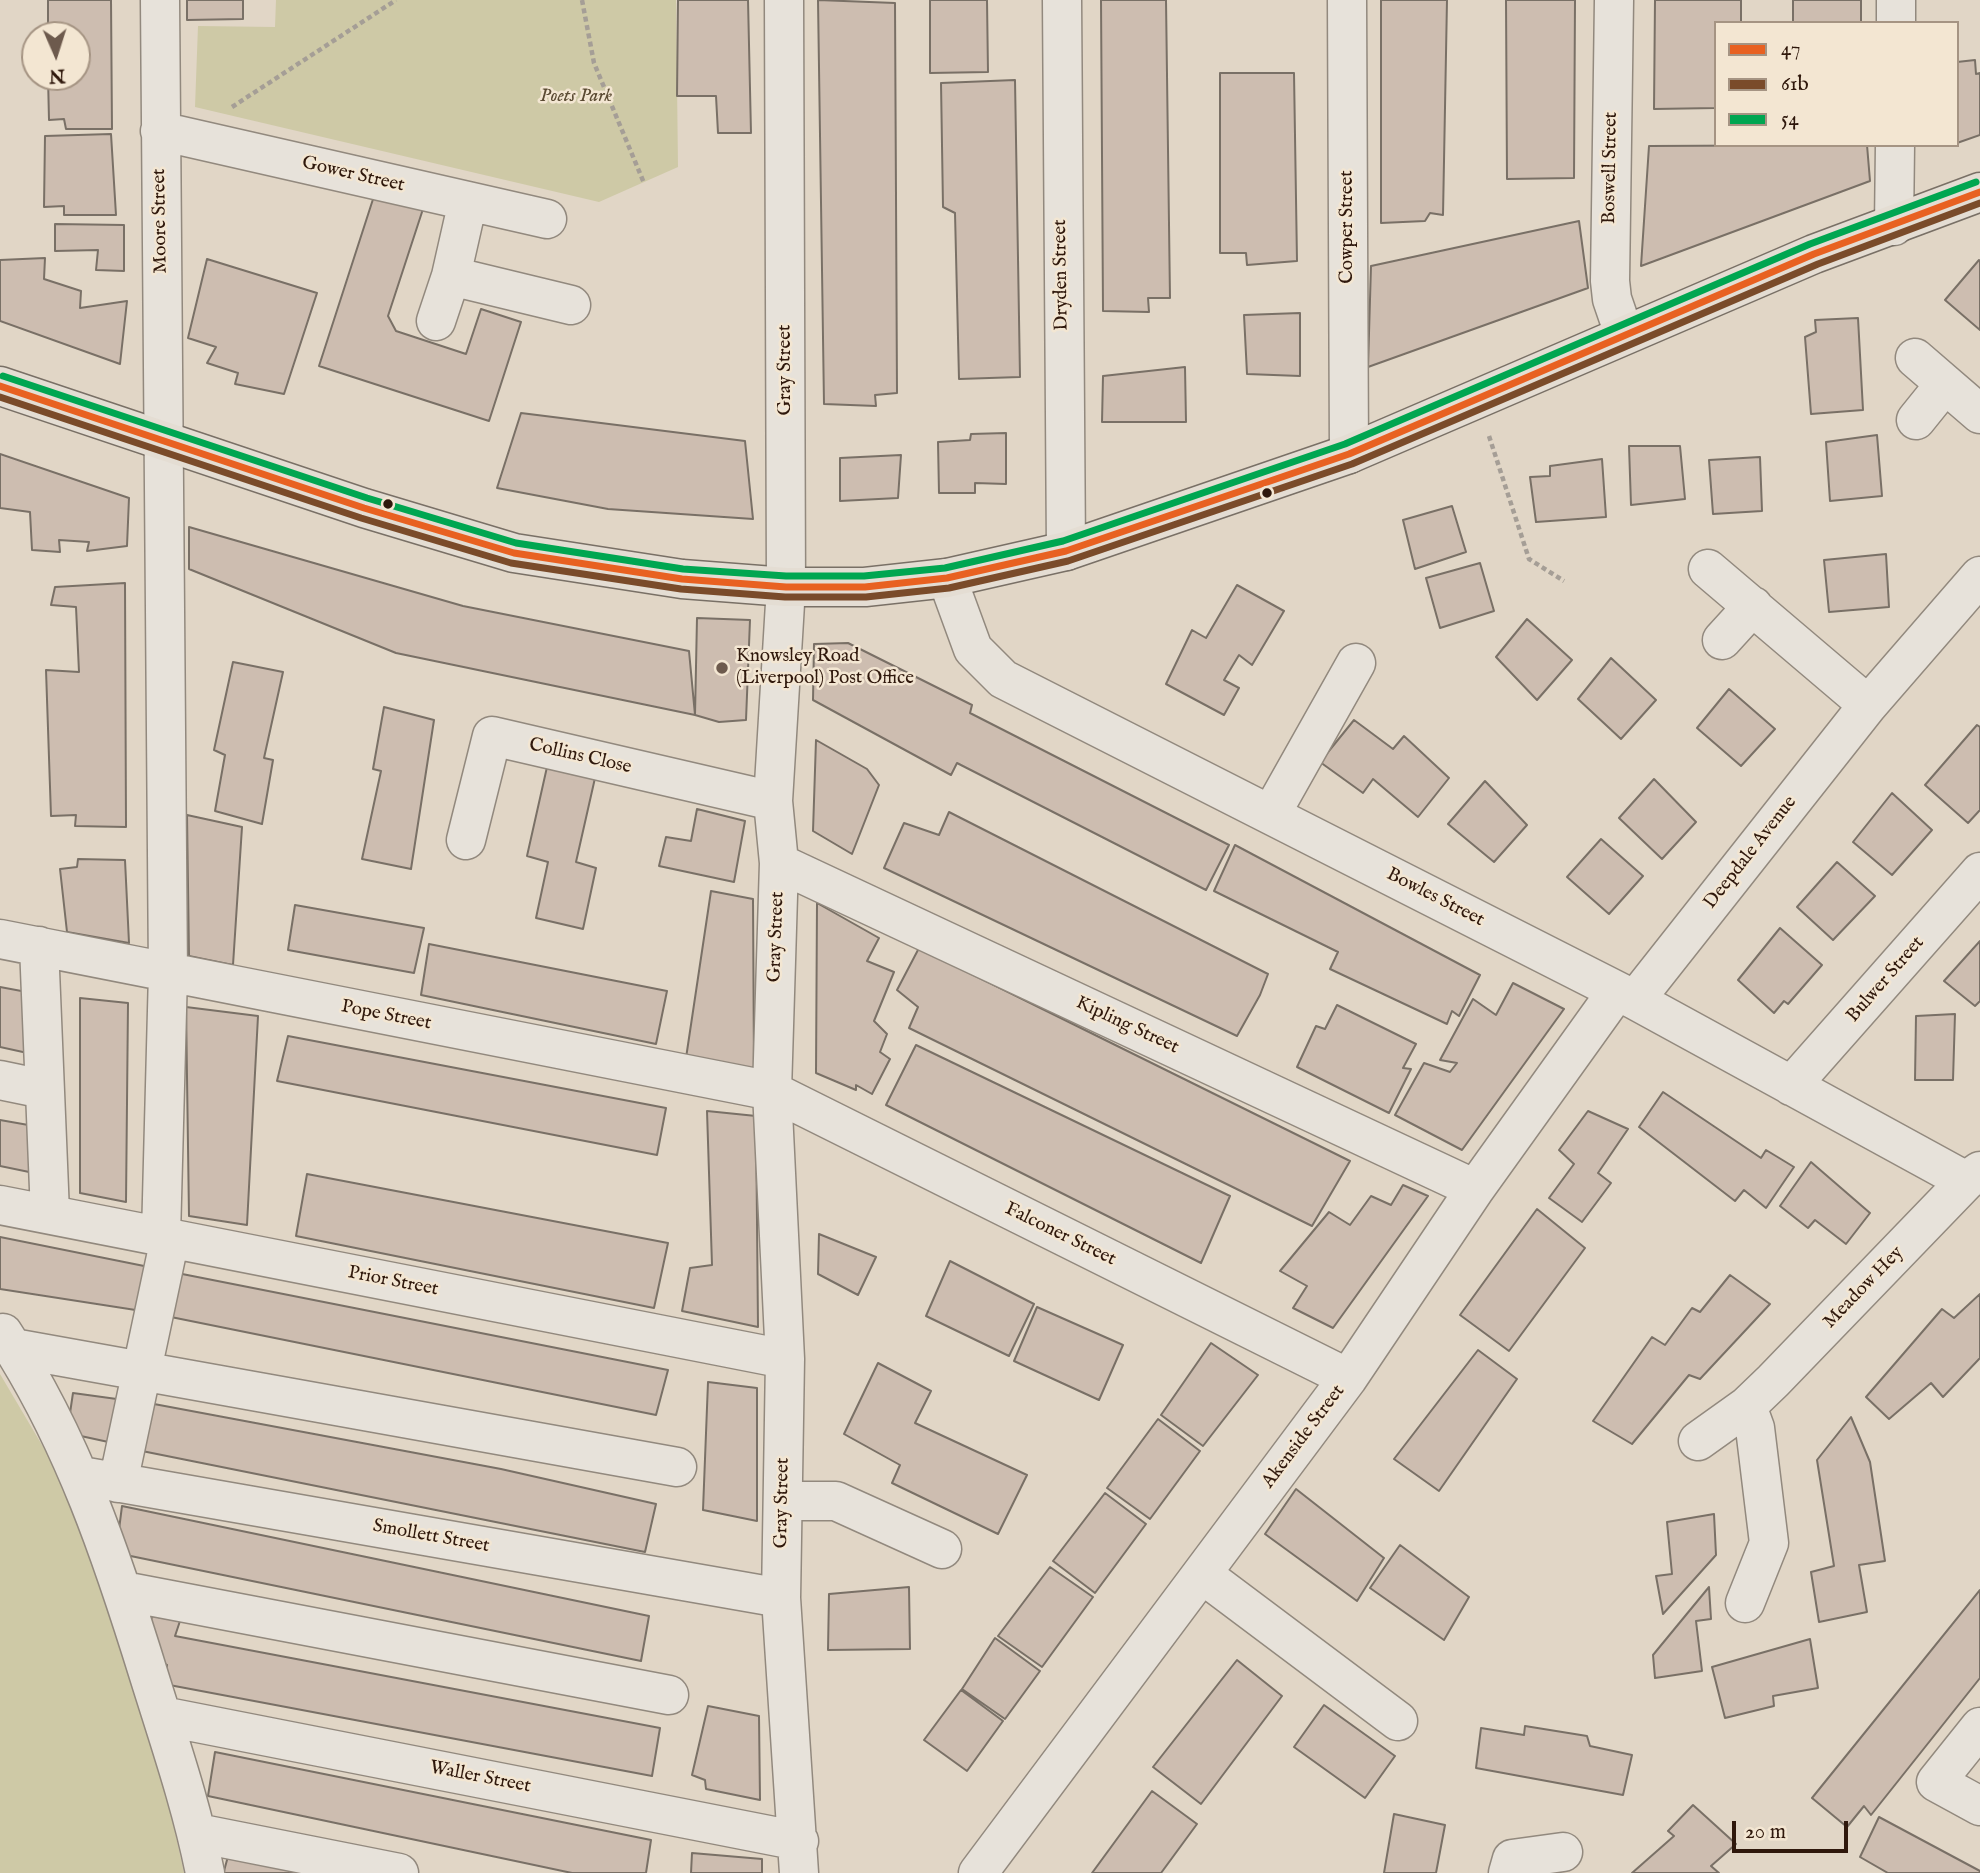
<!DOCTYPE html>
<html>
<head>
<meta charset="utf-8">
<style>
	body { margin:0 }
	#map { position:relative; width:1980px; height:1873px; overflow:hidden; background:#e1d6c6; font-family:"IM FELL English",serif }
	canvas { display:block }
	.legend { position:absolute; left:1714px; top:21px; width:245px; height:126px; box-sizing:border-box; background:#f3e6d2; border:2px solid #a59483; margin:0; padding:9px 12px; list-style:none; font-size:21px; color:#2f180c }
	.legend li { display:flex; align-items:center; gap:14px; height:35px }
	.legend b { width:35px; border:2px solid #a59483 }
	.north { position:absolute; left:21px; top:21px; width:70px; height:70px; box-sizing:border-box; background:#f3e6d2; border:2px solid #a59483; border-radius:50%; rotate:177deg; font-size:19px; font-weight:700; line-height:28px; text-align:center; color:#2f180c }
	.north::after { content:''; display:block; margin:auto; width:24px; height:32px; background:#6d5a4d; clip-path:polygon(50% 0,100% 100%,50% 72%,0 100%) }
	.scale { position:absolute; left:1732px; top:1821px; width:116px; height:32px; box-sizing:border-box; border:4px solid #2f180c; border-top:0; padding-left:9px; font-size:21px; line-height:24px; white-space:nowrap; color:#2f180c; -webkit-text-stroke:5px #f3e6d2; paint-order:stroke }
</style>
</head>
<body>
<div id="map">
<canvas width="1980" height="1873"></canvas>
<ul class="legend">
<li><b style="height:9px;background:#e86121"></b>47</li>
<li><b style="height:9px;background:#7a4b2a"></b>61b</li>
<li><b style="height:9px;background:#00a651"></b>54</li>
</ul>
<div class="north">N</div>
<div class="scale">20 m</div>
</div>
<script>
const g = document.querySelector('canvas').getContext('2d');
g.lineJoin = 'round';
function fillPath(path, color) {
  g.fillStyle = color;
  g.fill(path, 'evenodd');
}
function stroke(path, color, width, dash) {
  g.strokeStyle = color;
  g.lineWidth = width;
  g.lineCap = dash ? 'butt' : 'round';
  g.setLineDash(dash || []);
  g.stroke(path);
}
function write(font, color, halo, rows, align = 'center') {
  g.font = font + ' "IM FELL English",serif';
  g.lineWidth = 5;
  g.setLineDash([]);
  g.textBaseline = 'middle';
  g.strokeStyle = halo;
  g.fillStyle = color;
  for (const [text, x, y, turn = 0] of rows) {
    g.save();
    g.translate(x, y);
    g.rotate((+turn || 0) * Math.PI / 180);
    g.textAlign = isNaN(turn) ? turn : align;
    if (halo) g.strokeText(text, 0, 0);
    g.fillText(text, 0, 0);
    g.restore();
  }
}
const green = new Path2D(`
	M276 0H676L678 167 599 202 195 107 198 26 275 27Z
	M0 1374 65 1484 153 1732 184 1873H0Z`);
const building = new Path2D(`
	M48 0H111L112 129H66L64 119 49 120 48 77H77V35H48Z
	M187 0H243V19L187 20Z
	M678 0H748L751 133H718L716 96H677Z
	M818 0 895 3 897 393 875 395 876 406 824 404Z
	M930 0H987L988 72 930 73Z
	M1101 0H1166L1170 298H1148L1149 312 1103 311Z
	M1381 0H1447L1443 215 1430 213 1425 221 1381 223Z
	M1506 0H1575L1574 178 1507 179Z
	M1655 0H1741V23H1716V108L1654 109Z
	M1793 0H1861V23H1793Z
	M1975 60 1976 74 1980 73V135L1957 143V62Z
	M1220 73H1294L1297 261 1247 265 1246 253H1220Z
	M1015 80 1020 377 959 379 955 213 943 207 941 83Z
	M111 134 116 215H64V206L44 207 45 136Z
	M1867 145 1870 181 1641 266 1649 146Z
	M375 193 423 209 388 316 396 331 466 354 481 309 521 322 489 421 319 366Z
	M1579 221 1588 288 1368 367 1371 266Z
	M55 224 124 225V271L96 270 98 250 55 251Z
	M45 258 44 279 81 291 80 308 127 301 120 364 0 321V260Z
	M207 259 317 293 284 394 235 384 238 373 207 363 216 347 188 338Z
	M1979 260 1980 261V330L1945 300Z
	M1300 313V376L1247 374 1244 315Z
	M1858 318 1863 410 1811 414 1805 337 1816 332 1815 320Z
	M1185 367 1186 422H1102L1103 376Z
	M521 413 745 441 753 519 608 509 497 488Z
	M1006 433V484L975 483V493H939L938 442 970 440 971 434Z
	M1877 435 1882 496 1830 501 1826 442Z
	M1629 446H1680L1685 499 1631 505Z
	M0 454 129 498 127 546 87 551 89 542 59 540 60 552 32 550 30 512 0 508Z
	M901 455 898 498 840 501V458Z
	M1760 457 1762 511 1713 514 1709 460Z
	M1602 459 1606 517 1536 522 1530 477 1550 476V466Z
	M1452 506 1466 552 1415 569 1403 520Z
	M189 527 463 606 689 651 695 715 396 653 189 569Z
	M1886 554 1889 607 1829 612 1824 560Z
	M1480 563 1494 611 1440 628 1426 578Z
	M125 583 126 827 75 826 76 815 51 816 46 670 79 672 76 607 51 605 55 587Z
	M1237 585 1284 611 1252 665 1239 655 1224 680 1239 688 1224 715 1166 684 1192 630 1206 638Z
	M697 618 750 620 746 720 719 722 695 715Z
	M1527 619 1572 660 1537 700 1496 657Z
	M848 643 972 705 970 713 1229 845 1206 890 957 763 951 775 813 700 814 644Z
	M1611 658 1656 700 1621 739 1578 699Z
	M233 662 283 672 264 758 273 760 262 824 215 811 225 755 214 750Z
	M1729 689 1775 729 1741 766 1697 728Z
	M384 707 434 720 411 869 362 859 381 771 373 769Z
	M1354 720 1393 749 1404 736 1449 778 1418 817 1373 779 1363 793 1320 762Z
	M1977 725 1980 727V810L1968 823 1925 785Z
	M816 740 867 769 879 785 852 854 813 831Z
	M547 767 595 778 576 862 596 868 583 929 536 918 548 862 527 856Z
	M1654 779 1696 822 1662 859 1619 818Z
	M1485 781 1527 825 1494 862 1448 824Z
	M1892 793 1932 830 1892 875 1853 842Z
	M697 809 745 821 734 882 659 866 666 837 691 841Z
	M949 812 1268 974 1260 995 1237 1036 884 868 904 823 939 835Z
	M187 815 242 827 233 965 189 956Z
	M1601 839 1643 876 1609 914 1567 877Z
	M1235 845 1480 975 1459 1016 1452 1011 1447 1024 1330 969 1338 952 1214 891Z
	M78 859 125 860 129 943 67 932 60 869 77 867Z
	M1837 862 1875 896 1833 940 1797 907Z
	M711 891 753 899 754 1069 686 1058Z
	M817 903 879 938 867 961 894 972 874 1021 887 1034 880 1052 890 1059 872 1094 856 1085V1090L816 1073Z
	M295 905 424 928 414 973 288 950Z
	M1780 928 1822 965 1788 1004 1784 1001 1774 1013 1738 980Z
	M1980 941V1001L1975 1006 1944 981Z
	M429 944 667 991 656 1044 421 995Z
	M919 948 1350 1161 1312 1226 909 1028 918 1007 897 990Z
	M1513 983 1564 1009 1462 1150 1395 1115 1424 1063 1450 1072 1457 1063 1440 1060 1473 999 1496 1015Z
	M0 987 32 993V1054L0 1047Z
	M80 998 128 1003 126 1202 80 1193Z
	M1337 1005 1416 1044 1403 1068 1411 1069 1389 1113 1297 1067 1316 1026 1325 1029Z
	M186 1007 258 1016 247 1225 189 1216Z
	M1955 1014 1953 1080H1915L1916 1016Z
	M288 1036 666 1108 657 1155 277 1081Z
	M916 1045 1230 1196 1201 1263 886 1105Z
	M1663 1092 1761 1158 1766 1150 1794 1167 1766 1208 1744 1190 1735 1201 1639 1127Z
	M707 1111 756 1116 758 1327 682 1311 690 1268 712 1265Z
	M1588 1111 1628 1129 1598 1173 1611 1183 1582 1222 1549 1198 1574 1164 1559 1150Z
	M0 1120 34 1126V1173L0 1166Z
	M1811 1162 1870 1213 1846 1244 1815 1220 1808 1228 1780 1206Z
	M307 1174 668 1243 654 1308 296 1236Z
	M1403 1185 1428 1196 1333 1328 1293 1308 1307 1286 1280 1271 1329 1212 1350 1225 1371 1196 1391 1205Z
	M1537 1209 1585 1248 1509 1351 1460 1315Z
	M819 1234 876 1257 858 1295 818 1274Z
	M0 1237 154 1268 142 1311 0 1289Z
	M950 1261 1034 1304 1009 1356 926 1316Z
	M167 1271 668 1370 656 1415 161 1315Z
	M1730 1275 1770 1304 1700 1379 1689 1375 1632 1444 1593 1421 1652 1337 1665 1345 1692 1308 1700 1312Z
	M1980 1294V1358L1943 1397 1931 1383 1889 1419 1866 1397 1942 1309 1954 1318Z
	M1037 1307 1123 1345 1099 1400 1014 1361Z
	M1211 1343 1258 1375 1203 1446 1161 1415Z
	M1478 1350 1517 1379 1439 1491 1394 1459Z
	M878 1363 931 1391 915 1423 1027 1475 998 1534 892 1483 900 1465 844 1434Z
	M708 1382 757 1388V1521L703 1510Z
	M73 1393 124 1400 113 1443 67 1433Z
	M138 1401 501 1469 656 1504 645 1552 132 1449Z
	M1851 1417 1870 1462 1885 1561 1859 1565 1867 1612 1819 1622 1811 1572 1834 1566 1817 1460Z
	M1158 1419 1200 1451 1150 1519 1107 1488Z
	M1296 1489 1384 1558 1357 1601 1265 1534Z
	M1105 1493 1146 1524 1095 1593 1053 1561Z
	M122 1506 649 1616 641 1661 116 1553Z
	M1714 1514 1716 1555 1663 1614 1656 1576 1672 1574 1667 1522Z
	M1400 1545 1469 1597 1444 1640 1370 1588Z
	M1050 1567 1093 1597 1042 1667 998 1636Z
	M909 1587 910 1649 828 1650 829 1594Z
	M1709 1587 1711 1619 1696 1621 1702 1671 1655 1678 1653 1655Z
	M1980 1590V1678L1871 1815 1864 1806 1847 1827 1812 1798Z
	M152 1616 180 1621 175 1636 660 1728 652 1776 164 1684 167 1665 149 1658 144 1650Z
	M995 1638 1040 1671 1005 1719 962 1689Z
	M1810 1639 1818 1688 1773 1696 1774 1706 1725 1718 1712 1667Z
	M1237 1660 1282 1696 1201 1804 1153 1767Z
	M961 1690 1003 1721 967 1771 924 1740Z
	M1324 1705 1395 1756 1365 1798 1294 1747Z
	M708 1706 759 1716 760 1800 706 1789 705 1780 692 1775Z
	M1525 1726 1587 1736 1590 1746 1632 1755 1623 1795 1476 1768 1481 1728 1524 1735Z
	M215 1752 651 1840 646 1873H572L208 1796Z
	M1152 1791 1197 1824 1161 1873H1092Z
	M1693 1805 1736 1844 1711 1866 1719 1873H1632L1674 1836 1668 1831Z
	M1394 1814 1445 1825 1436 1873H1384Z
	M1879 1817 1980 1871V1873H1888L1860 1857Z
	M230 1849 343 1873H213L224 1871Z
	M692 1853 762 1859V1873H691Z`);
const path = new Path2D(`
	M582 0 594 63 644 183
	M232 107 396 0
	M1489 436 1529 559 1564 581`);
const minor = new Path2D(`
	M160 0 168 973 161 1236
	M784 0 786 587 773 801 779 863 772 1091 785 1359 781 1598 799 1873
	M1062 0 1066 551
	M1347 0 1349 454
	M1614 0 1610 281 1612 299 1624 334
	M1896 23V0
	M160 131 547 219
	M468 201 451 276 571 305
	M1894 226 1895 145
	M436 321 451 276
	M1915 358 1980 414
	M1916 420 1945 384
	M1708 569 1868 705
	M947 578 973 649 1003 679 1635 1000 1966 1181
	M1722 640 1753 606
	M1271 814 1356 663
	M466 840 492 736 773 801
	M779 863 1475 1189
	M0 939 772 1091 1348 1378
	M39 946 50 1213
	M1635 1000 1868 705 1980 576
	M0 1080 43 1089
	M1791 1086 1980 872
	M0 1205 785 1359
	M3 1333C73 1439 113 1559 150 1679 170 1743 192 1807 205 1873
	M13 1348 677 1467
	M1698 1441 1747 1406 1773 1381 1966 1181 1980 1171
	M81 1476 781 1598
	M118 1483 170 1238
	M783 1501H836L942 1549
	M1202 1574 1398 1721
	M123 1591 669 1695
	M1745 1603 1769 1543 1755 1428 1747 1406
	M162 1716 799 1841
	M1980 1727 1936 1782 1980 1806
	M197 1833 399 1873
	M978 1873 1348 1378 1475 1189 1617 991
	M1508 1873 1512 1859 1563 1852`);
const major = new Path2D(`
	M0 386 364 508 514 553 682 579 786 587H865L947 578 1066 551 1349 454 1814 254 1980 192`);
const bus1 = new Path2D(`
	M0 386 364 508 514 553 682 579 786 587H865L947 578 1066 551 1349 454 1814 254 1980 192`);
const bus2 = new Path2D(`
	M0 397 361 518 511 563 681 589 785 597H866L949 588 1068 561 1352 464 1818 264 1980 203`);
const bus3 = new Path2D(`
	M3 376 367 498 516 543 683 569 786 576H864L945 568 1063 541 1345 444 1810 244 1976 182`);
const markers = [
	[1267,493,6,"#2f180c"],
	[388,504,6,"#2f180c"],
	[722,668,7,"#6d5a4d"]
];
const parkNames = [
	["Poets Park",576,97]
];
const streetNames = [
	["Boswell Street",1611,168,-89],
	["Gower Street",353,175,13],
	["Moore Street",161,221,-91],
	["Cowper Street",1348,227,-90],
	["Dryden Street",1062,275,-91],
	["Gray Street",786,370,-90],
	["Collins Close",580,757,13],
	["Deepdale Avenue",1751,853,-52],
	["Bowles Street",1435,898,27],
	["Gray Street",777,937,-88],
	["Bulwer Street",1886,980,-49],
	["Pope Street",386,1016,11],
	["Kipling Street",1127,1026,25],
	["Falconer Street",1060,1235,26],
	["Prior Street",393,1282,11],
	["Meadow Hey",1864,1288,-46],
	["Akenside Street",1304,1437,-53],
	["Gray Street",783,1503,-89],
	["Smollett Street",431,1537,10],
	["Waller Street",480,1778,11]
];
const poiNames = [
	["Knowsley Road",736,657],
	["(Liverpool) Post Office",736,679]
];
fillPath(green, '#cec9a6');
fillPath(building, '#cdbdb0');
stroke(building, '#797066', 2);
stroke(minor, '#92897e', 41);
stroke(major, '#797066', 41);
stroke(path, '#a59e96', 4.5, [5, 3.5]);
stroke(minor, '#e7e2da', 38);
stroke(major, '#e4ddd3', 38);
stroke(bus1, '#e86121', 7);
stroke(bus2, '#7a4b2a', 7);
stroke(bus3, '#00a651', 7);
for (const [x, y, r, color] of markers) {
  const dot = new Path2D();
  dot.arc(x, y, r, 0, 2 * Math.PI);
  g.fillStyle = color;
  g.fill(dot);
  stroke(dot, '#f3e6d2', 2.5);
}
write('italic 19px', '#5a4a32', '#f3e6d2', parkNames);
write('19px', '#2f180c', '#f3e6d2', streetNames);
write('19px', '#2f180c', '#f3e6d2', poiNames, 'left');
</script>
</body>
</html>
